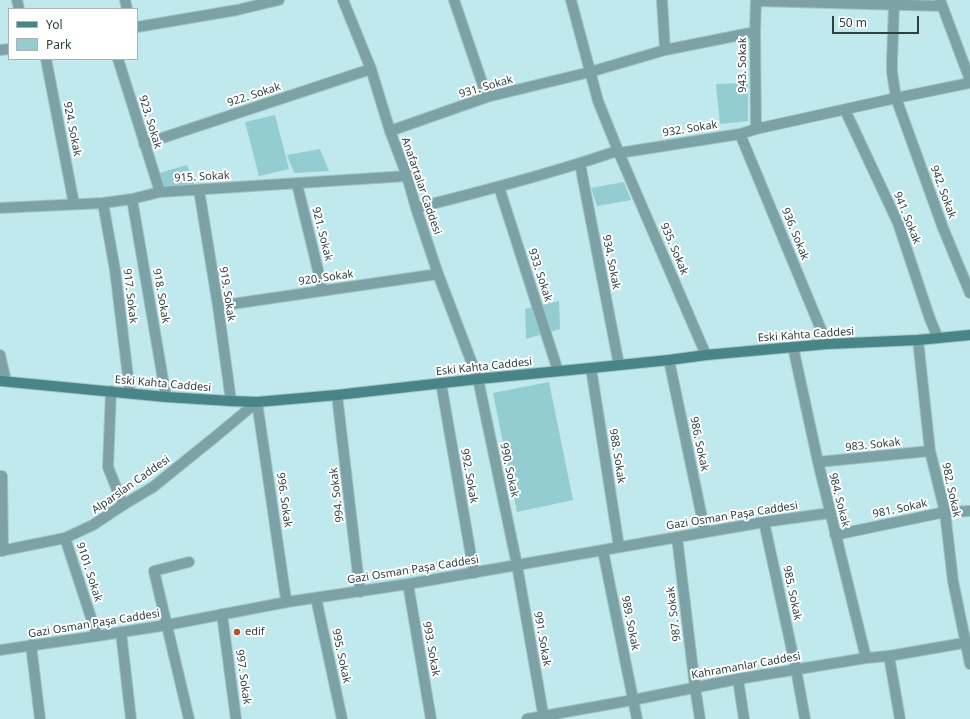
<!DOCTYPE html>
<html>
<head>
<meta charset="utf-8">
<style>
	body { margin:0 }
	#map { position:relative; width:970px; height:719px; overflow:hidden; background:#bfe9ec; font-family:"Noto Sans",sans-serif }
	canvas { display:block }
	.legend { position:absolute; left:8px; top:8px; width:130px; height:52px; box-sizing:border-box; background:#fff; border:1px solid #abb2b3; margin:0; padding:5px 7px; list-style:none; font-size:12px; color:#2e3f40 }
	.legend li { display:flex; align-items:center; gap:8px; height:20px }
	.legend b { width:20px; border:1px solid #abb2b3 }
	.scale { position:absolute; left:832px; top:16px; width:87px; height:18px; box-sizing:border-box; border:2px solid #2e3f40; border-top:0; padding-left:5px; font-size:12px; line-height:14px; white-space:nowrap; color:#2e3f40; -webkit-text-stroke:3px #fff; paint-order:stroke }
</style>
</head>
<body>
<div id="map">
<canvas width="970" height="719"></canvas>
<ul class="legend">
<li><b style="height:5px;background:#498488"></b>Yol</li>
<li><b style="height:11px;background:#93cdd2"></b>Park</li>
</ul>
<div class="scale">50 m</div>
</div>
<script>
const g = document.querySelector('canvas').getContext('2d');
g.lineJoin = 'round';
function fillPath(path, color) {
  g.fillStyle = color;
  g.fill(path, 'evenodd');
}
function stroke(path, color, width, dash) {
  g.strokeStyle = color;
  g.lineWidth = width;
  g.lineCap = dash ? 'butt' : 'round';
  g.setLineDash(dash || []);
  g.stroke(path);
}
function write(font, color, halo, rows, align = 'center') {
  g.font = font + ' "Noto Sans",sans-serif';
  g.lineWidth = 4;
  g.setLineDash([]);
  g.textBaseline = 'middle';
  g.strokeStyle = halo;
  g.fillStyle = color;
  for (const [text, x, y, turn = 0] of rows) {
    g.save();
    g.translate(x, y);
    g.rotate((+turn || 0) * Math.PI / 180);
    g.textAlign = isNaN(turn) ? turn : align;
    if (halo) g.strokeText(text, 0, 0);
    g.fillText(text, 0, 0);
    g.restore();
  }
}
const green = new Path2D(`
	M748 83V121L720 124 716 84Z
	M275 115 289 169 259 176 245 122Z
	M320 149 329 171 294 173 287 155Z
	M187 165 194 184 164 186 159 173Z
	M624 182 631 200 597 206 591 188Z
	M559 301 560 329 526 339 525 309Z
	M549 382 573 500 517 512 493 393Z`);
const minor = new Path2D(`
	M17 0 19 9
	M125 0 127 9
	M454 0 487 97
	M571 0 598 101 619 153 706 355
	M662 0 665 50
	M940 0 970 80
	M756 1 942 6
	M894 5 892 61V72L896 98 943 228 970 293
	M137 27 237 10 279 0
	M0 50 9 49
	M46 59 74 204
	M118 59 160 192
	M845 110 898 223 930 319 938 338
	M756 129 755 32 756 0
	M390 131 487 97 590 72 665 50 755 32
	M740 134 827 344
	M144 144 371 69
	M580 164 619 365
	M297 184 323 291
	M499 187 558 371
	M199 190 218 306 231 401
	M132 199 166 397
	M103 203 115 270 130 393
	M0 208 103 203 132 199 160 192 407 176
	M416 208C483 191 549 174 614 152L619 153 740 134 756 129 896 98 970 83
	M218 306 438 274
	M918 340 930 451 945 512 953 581 970 664
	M793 347 818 462 866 658
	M0 355 6 381
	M669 360 705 532
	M591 368 619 547
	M478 379 517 565 544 719
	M441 383 474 573
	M111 391 108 467 123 505
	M337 395 360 592
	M257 402 285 593 287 602
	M818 462 930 451
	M0 476H2L3 551
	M764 522 796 669 805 719
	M835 535 945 512 970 511
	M677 537 695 687 700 719
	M65 538 97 636
	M603 551 637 719
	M408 584 431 719
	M316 598 342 719
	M222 614 236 719
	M121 632 131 719
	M31 645 40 719
	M0 650 97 636 167 625 287 602 408 584 764 522 830 513
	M889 656 900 719
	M738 679 744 719
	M189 719 154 571 189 562`);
const tertiary = new Path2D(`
	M343 0 371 69 390 131 407 176 416 208 438 274 478 379
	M0 551 65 538 93 525 123 505 153 487 215 437 257 402
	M527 719 633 700 738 679 866 658 889 656 970 642`);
const secondary = new Path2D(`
	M0 381 166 397 231 401 257 402 337 395 478 379 591 368 669 360 706 355 827 344 918 340 970 335`);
const markers = [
	[237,632,4,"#ba522b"]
];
const streetNames = [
	["943. Sokak",743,65,-90],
	["931. Sokak",486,87,-16],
	["922. Sokak",254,95,-18],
	["923. Sokak",150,122,73],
	["924. Sokak",72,129,79],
	["932. Sokak",690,129,-9],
	["915. Sokak",202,177,-3],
	["Anafartalar Caddesi",421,186,71],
	["942. Sokak",943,192,70],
	["941. Sokak",907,218,68],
	["921. Sokak",322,234,76],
	["936. Sokak",795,234,68],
	["935. Sokak",674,249,67],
	["934. Sokak",611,262,79],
	["933. Sokak",540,275,72],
	["920. Sokak",326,278,-8],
	["919. Sokak",227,294,81],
	["917. Sokak",130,296,83],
	["918. Sokak",161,296,80],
	["Eski Kahta Caddesi",806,335,-4],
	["Eski Kahta Caddesi",484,367,-6],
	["Eski Kahta Caddesi",163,384,5],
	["986. Sokak",699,444,78],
	["983. Sokak",873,445,-6],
	["988. Sokak",617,456,81],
	["990. Sokak",509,470,78],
	["992. Sokak",469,476,80],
	["Alparslan Caddesi",131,485,-35],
	["982. Sokak",951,490,78],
	["994. Sokak",337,495,-97],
	["996. Sokak",284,500,82],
	["984. Sokak",839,500,76],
	["981. Sokak",900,509,-12],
	["Gazi Osman Paşa Caddesi",732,516,-9],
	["Gazi Osman Paşa Caddesi",413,570,-9],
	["9101. Sokak",89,572,72],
	["985. Sokak",792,593,78],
	["987. Sokak",674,614,-97],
	["989. Sokak",630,623,79],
	["Gazi Osman Paşa Caddesi",94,624,-9],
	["991. Sokak",542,639,80],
	["993. Sokak",431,649,80],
	["995. Sokak",341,656,78],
	["Kahramanlar Caddesi",746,666,-10],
	["997. Sokak",243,677,82]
];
const poiNames = [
	["edif",245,632]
];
fillPath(green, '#93cdd2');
stroke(minor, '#9fc4c6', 12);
stroke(tertiary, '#9fc4c6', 12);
stroke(secondary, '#9fc4c6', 12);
stroke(minor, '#7da2a5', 10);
stroke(tertiary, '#7da2a5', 10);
stroke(secondary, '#498488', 10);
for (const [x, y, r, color] of markers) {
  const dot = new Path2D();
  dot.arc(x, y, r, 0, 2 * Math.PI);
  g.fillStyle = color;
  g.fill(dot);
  stroke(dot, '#fff', 1.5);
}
write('11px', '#2e3f40', '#fff', streetNames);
write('11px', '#2e3f40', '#fff', poiNames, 'left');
</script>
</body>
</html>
